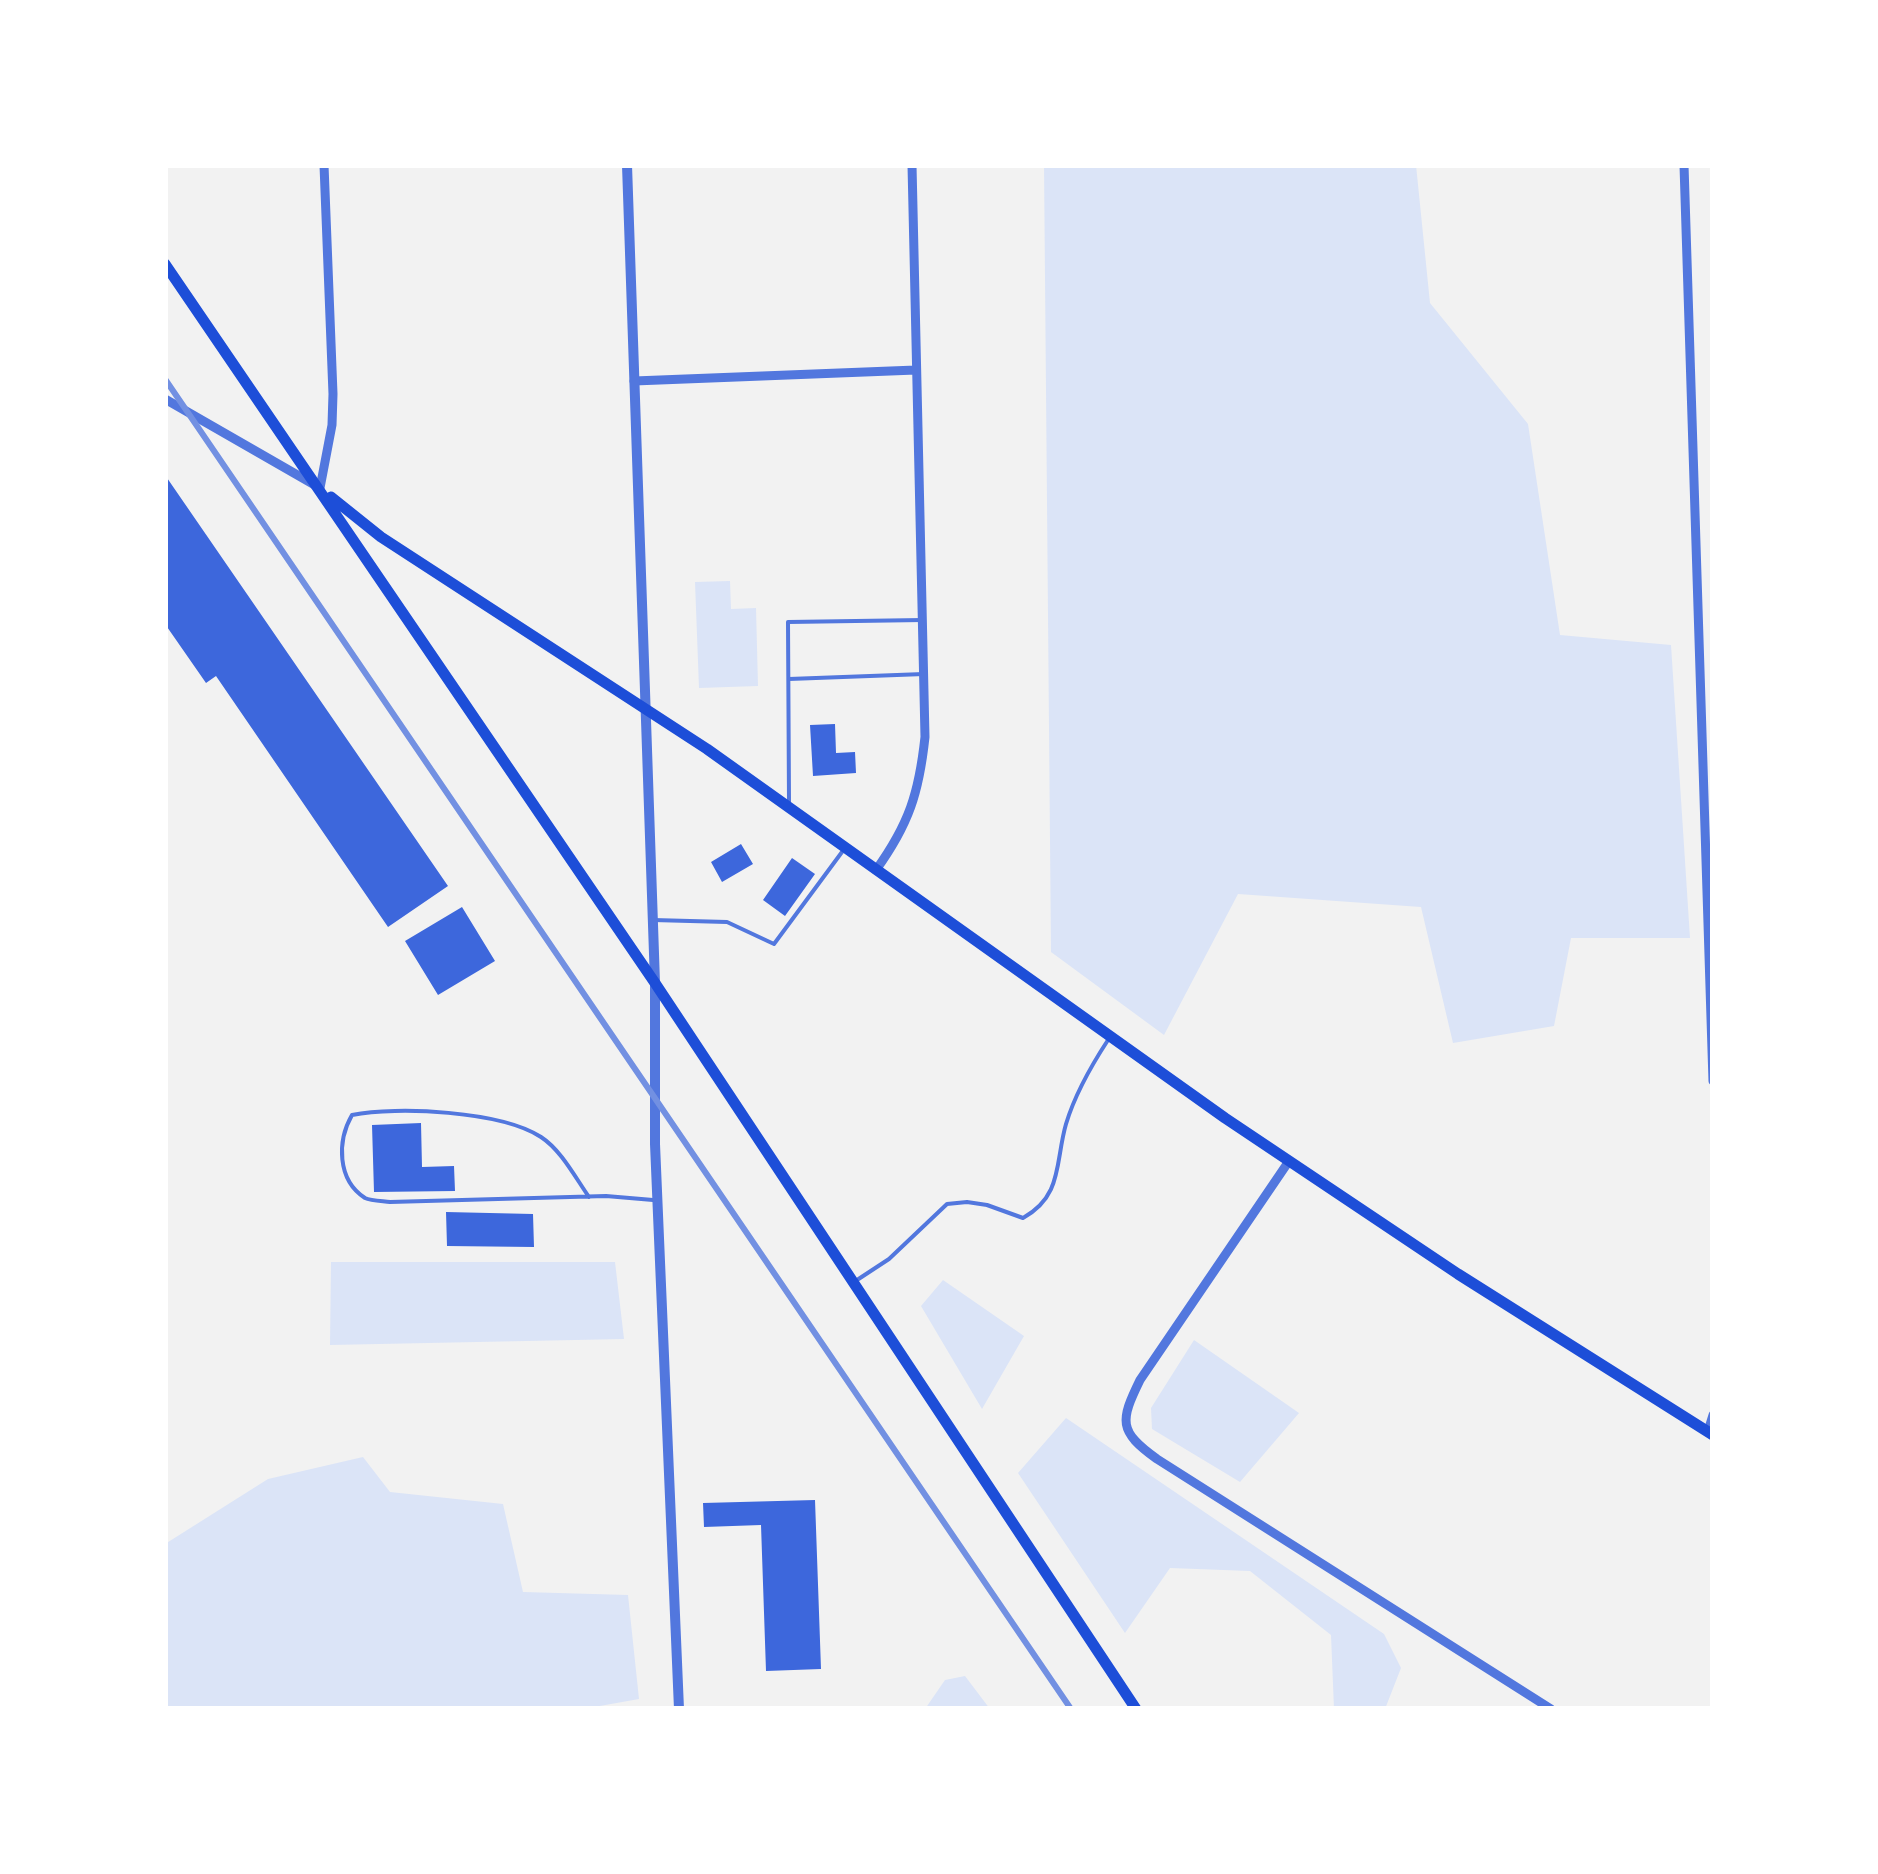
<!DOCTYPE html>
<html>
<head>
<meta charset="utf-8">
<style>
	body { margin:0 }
	#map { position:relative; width:1878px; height:1874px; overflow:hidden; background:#f2f2f2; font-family:"Sofia Sans Condensed",sans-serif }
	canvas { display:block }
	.frame { position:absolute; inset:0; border:168px solid #fff; pointer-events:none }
</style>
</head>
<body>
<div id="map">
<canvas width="1878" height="1874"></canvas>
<div class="frame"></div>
</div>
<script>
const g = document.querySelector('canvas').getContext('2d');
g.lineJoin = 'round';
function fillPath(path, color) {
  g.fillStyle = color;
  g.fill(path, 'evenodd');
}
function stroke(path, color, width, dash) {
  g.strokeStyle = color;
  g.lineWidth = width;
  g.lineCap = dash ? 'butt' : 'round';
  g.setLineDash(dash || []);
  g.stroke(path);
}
const green = new Path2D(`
	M1044 165H1416L1430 303 1528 424 1560 635 1671 645 1690 938H1571L1554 1026 1453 1043 1421 907 1238 894 1164 1035 1051 952Z
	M730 581 731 609 756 608 758 686 699 688 695 582Z
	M331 1262H615L624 1339 330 1345Z
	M943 1280 1024 1336 982 1409 921 1306Z
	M1194 1340 1299 1413 1240 1482 1152 1429 1151 1408Z
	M1066 1418 1384 1634 1401 1668 1385 1709H1334L1331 1635 1250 1571 1170 1568 1125 1633 1018 1473Z
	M363 1457 390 1492 503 1504 523 1592 628 1595 639 1699 583 1709H165V1544L268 1479Z
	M965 1676 990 1709H925L945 1680Z`);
const building = new Path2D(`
	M165 475 448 886 388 927 216 676 206 683 165 624Z
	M835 724 836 753 855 752 856 773 813 776 810 725Z
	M741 844 753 864 722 882 711 862Z
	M792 858 815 874 785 916 763 900Z
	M462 907 495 961 438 995 405 941Z
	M421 1123 422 1167 454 1166 455 1191 374 1192 372 1125Z
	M446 1212 533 1214 534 1247 447 1246Z
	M815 1500 821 1669 766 1671 761 1525 704 1527 703 1503Z`);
const service = new Path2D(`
	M789 679 924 674
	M789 802 788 622 923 620
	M653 920 727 922 774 944 842 852
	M589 1197C575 1177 561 1150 541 1137 501 1111 397 1106 352 1115 337 1141 337 1180 365 1198 371 1201 383 1201 390 1202L606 1196 653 1200
	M857 1280 889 1259 947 1204 967 1202 987 1205 1023 1218C1063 1196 1055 1162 1066 1124 1075 1094 1091 1066 1108 1040`);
const minor = new Path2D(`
	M1684 165 1713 1081
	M634 381 916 370
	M165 399 320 488 332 425 333 394 324 165
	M876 870C909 824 919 793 925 737L912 165
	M1289 1161 1140 1380C1120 1421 1118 1431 1157 1459L1551 1709
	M1708 1431 1713 1415`);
const tertiary = new Path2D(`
	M627 165 655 983V1144L679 1709`);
const secondary = new Path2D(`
	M165 264 655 983 1136 1709
	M331 497 381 537 707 749 1225 1118 1458 1274 1713 1435`);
const rail = new Path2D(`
	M165 379 1071 1709`);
fillPath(green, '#dbe4f7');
fillPath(building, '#3d67dc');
stroke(service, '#5277de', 4);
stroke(minor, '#5277de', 9);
stroke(tertiary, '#5277de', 10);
stroke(secondary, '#1d4ed8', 11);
stroke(rail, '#7290e2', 6);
</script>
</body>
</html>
